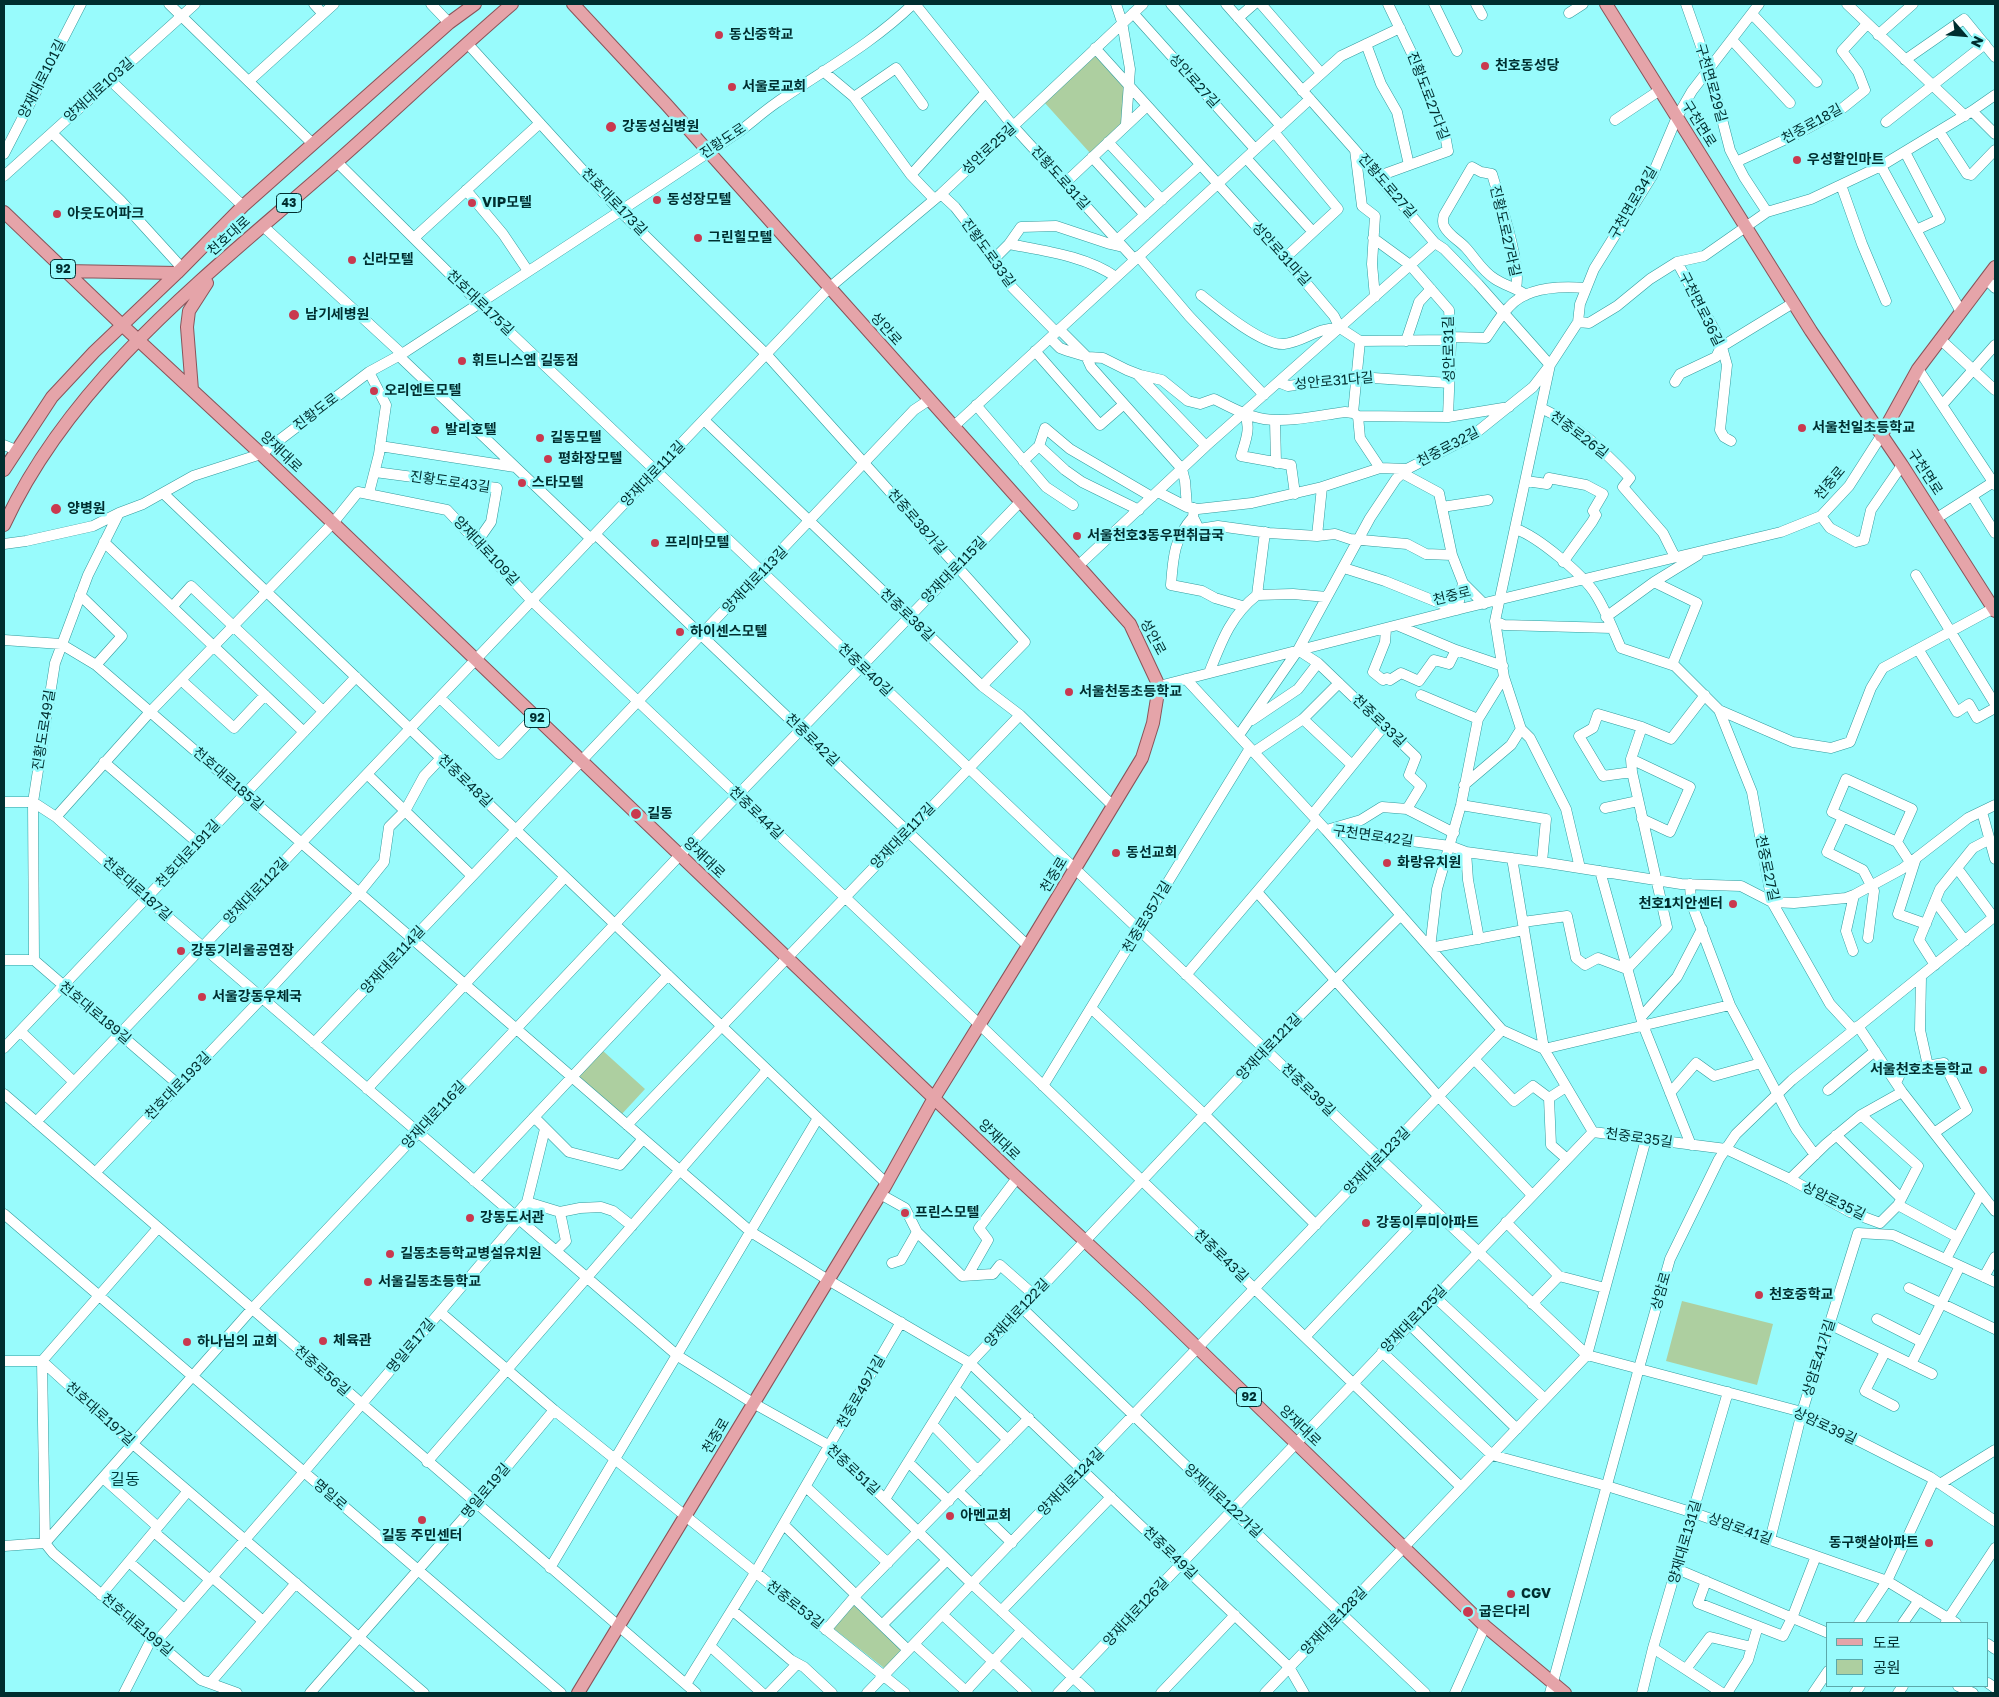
<!DOCTYPE html>
<html>
<head>
<meta charset="utf-8">
<style>
	body { margin:0 }
	#map { position:relative; width:1999px; height:1697px; overflow:hidden; background:#98fbfc; font-family:"Golos Text","Noto Sans KR",sans-serif }
	canvas { display:block }
	.frame { position:absolute; inset:0; border:5px solid #002e2f; pointer-events:none }
	.legend { position:absolute; left:1826px; top:1622px; width:162px; height:65px; box-sizing:border-box; background:#98fbfc; border:1px solid #5ba9aa; margin:0; padding:6px 9px; list-style:none; font-size:15px; color:#002e2f }
	.legend li { display:flex; align-items:center; gap:10px; height:25px }
	.legend b { width:25px; border:1px solid #5ba9aa }
	.north { position:absolute; left:1939px; top:10px; width:50px; height:50px; -webkit-text-stroke:4px #98fbfc; paint-order:stroke; rotate:117deg; font-size:14px; font-weight:700; line-height:20px; text-align:center; color:#002e2f }
	.north::after { content:''; display:block; margin:auto; width:18px; height:22px; background:#002e2f; clip-path:polygon(50% 0,100% 100%,50% 72%,0 100%) }
</style>
</head>
<body>
<div id="map">
<canvas width="1999" height="1697"></canvas>
<div class="frame"></div>
<ul class="legend">
<li><b style="height:6px;background:#e5a4a9"></b>도로</li>
<li><b style="height:14px;background:#adcfa0"></b>공원</li>
</ul>
<div class="north">N</div>
</div>
<script>
const g = document.querySelector('canvas').getContext('2d');
g.lineJoin = 'round';
function fillPath(path, color) {
  g.fillStyle = color;
  g.fill(path, 'evenodd');
}
function stroke(path, color, width, dash) {
  g.strokeStyle = color;
  g.lineWidth = width;
  g.lineCap = dash ? 'butt' : 'round';
  g.setLineDash(dash || []);
  g.stroke(path);
}
function write(font, color, halo, rows, align = 'center') {
  g.font = font + ' "Golos Text","Noto Sans KR",sans-serif';
  g.lineWidth = 5;
  g.setLineDash([]);
  g.textBaseline = 'middle';
  g.strokeStyle = halo;
  g.fillStyle = color;
  for (const [text, x, y, turn = 0] of rows) {
    g.save();
    g.translate(x, y);
    g.rotate((+turn || 0) * Math.PI / 180);
    g.textAlign = isNaN(turn) ? turn : align;
    if (halo) g.strokeText(text, 0, 0);
    g.fillText(text, 0, 0);
    g.restore();
  }
}
const green = new Path2D(`
	M1096 53 1125 86 1122 123 1090 153 1044 102Z
	M602 1050 645 1089 621 1115 576 1077Z
	M1682 1301 1773 1324 1757 1385 1666 1361Z
	M856 1603 904 1650 884 1668 833 1628Z`);
const minor = new Path2D(`
	M169 4 313 144
	M314 4 323 14
	M431 4 449 23
	M915 4 1013 126 1135 260
	M1116 4 1122 22 1130 69 1126 124
	M1171 4 1281 126
	M1226 4 1355 150 1435 243 1444 249 1478 284 1550 365 1533 387 1472 436 1407 469 1396 479 1370 518 1298 650 1239 735
	M1261 4 1321 73
	M1434 4 1457 51
	M1476 4 1482 15
	M1686 4 1709 69 1730 150 1744 177 1767 212
	M1847 4 1965 116
	M1133 13 1255 149
	M1569 13 1583 4
	M1752 14 1817 82
	M1238 18 1254 4
	M1878 35 1913 4
	M1732 40 1790 103
	M467 43 620 211 767 355 1025 642 982 686
	M1366 44 1381 84 1397 112 1409 165
	M1095 48 1285 258 1334 316 1340 328
	M1905 60 1964 19 1995 57
	M823 71 854 97 911 175 934 199
	M110 80 243 206
	M249 81 334 4
	M1302 91 1341 56 1400 28
	M854 97 896 68 923 105
	M1972 111 1995 134
	M1615 120 1660 90
	M1886 122 1985 44
	M1939 131 1967 174 1971 175 1995 150
	M1274 132 1338 209 1285 258
	M52 133 121 201 182 268
	M1108 142 1162 200
	M1355 150 1362 206 1375 216 1372 264 1375 297
	M1905 152 1940 219 1916 230
	M4 154 81 4
	M1092 157 1145 215
	M1246 158 1313 232
	M337 162 479 303 1587 1355 1802 1412 1930 1477 1995 1521
	M1736 162 1797 134 1839 111 1865 90 1858 72 1842 51 1867 24
	M1881 166 1961 312
	M911 175 985 93
	M4 176 195 4
	M1379 176 1448 151 1445 135 1414 58 1388 4
	M1065 183 1147 106
	M1841 185 1862 244 1886 301
	M466 190 503 234 528 271
	M941 194 955 207 995 258 1008 283 1056 332
	M263 226 402 354
	M414 238 540 123
	M1373 238 1410 265 1449 310 1451 340 1448 417
	M1117 240 1200 165
	M1009 244 1021 227 1056 226 1110 244 1123 247
	M1138 256 1189 316 1264 395
	M995 258 1009 244C1045 251 1086 256 1116 277
	M1677 262 1720 340 1727 365 1720 430 1724 437 1731 441
	M1986 279 1995 288
	M1516 287C1522 266 1499 198 1492 174L1481 172 1472 167 1444 215C1443 219 1442 222 1444 226 1449 236 1459 240 1466 248 1476 259 1482 271 1495 279 1506 286 1515 287 1526 295
	M1201 295C1217 308 1263 346 1284 344 1304 342 1317 327 1340 328
	M1578 322 1589 323 1617 306 1650 279 1677 262 1704 256 1767 212 1811 199 1881 166 1972 111 1995 95
	M1340 328 1360 341 1451 340
	M1059 329 1086 356 1091 367 1182 469 1185 481 1187 507
	M1451 337 1486 338C1493 328 1500 316 1509 307 1527 286 1562 286 1586 288
	M1050 338 1060 348 1068 351 1088 357 1103 358 1127 370 1140 375 1162 380 1188 401 1200 404 1214 399C1230 407 1246 416 1264 419 1288 423 1321 415 1345 412L1353 413 1358 416 1360 438 1380 468
	M1940 339 1995 390
	M1406 341 1419 302 1431 289
	M1035 351 1100 425 1124 404
	M399 356 591 539
	M1918 369 1995 485
	M1138 375 1206 446
	M1278 382 1288 386 1358 377 1449 383
	M1675 382 1680 374 1716 357 1721 347 1793 303
	M976 405 1046 487 1073 505
	M1942 405 1995 345
	M1541 408C1576 424 1604 451 1630 478L1623 487 1663 533 1675 557
	M1244 413C1252 427 1245 442 1241 456L1291 465 1295 494
	M1353 413 1360 341
	M1358 416 1448 417 1509 407
	M704 420 982 686 1020 715 1113 806
	M1275 420 1276 463
	M953 427 1310 99
	M4 445 16 450
	M380 446 515 467
	M1039 446 1065 470 1082 482 1139 510
	M1023 461 1039 446 1045 428 1070 449 1152 497
	M375 472 497 488 491 522 477 542
	M1402 473 1439 493 1452 555 1463 583 1484 604
	M1526 481 1547 484 1549 478 1586 485 1603 494 1593 511 1596 515 1592 522 1563 562
	M1158 492 1187 507 1198 509 1252 503 1322 487 1380 468 1407 469
	M163 493 886 1183
	M369 493 379 454 386 405 369 372
	M1972 496 1995 533
	M1442 507 1488 500
	M1194 508 1193 517 1199 529 1218 526 1269 533 1317 536 1335 534 1350 539 1407 544 1426 554 1452 555
	M1821 516 1830 528 1856 542 1864 540 1871 510 1902 465
	M1193 517C1174 538 1173 558 1171 585L1202 591 1215 598 1242 606
	M1937 518 1995 481
	M1516 529C1538 537 1583 574 1596 595 1606 611 1613 630 1621 648L1675 666 1719 710 1752 792 1772 902 1830 1004 1854 1030
	M595 534 1028 946
	M1317 536 1322 487
	M104 542 304 732
	M4 544 26 541 93 526 119 513 143 504 193 476 261 454 369 372 402 354C515 280 628 207 740 131 752 122 763 112 776 103 822 71 872 44 913 4
	M1078 566 1206 446 1435 243
	M1344 568 1385 581 1457 610 1463 583
	M1916 575 1995 704
	M1654 582 1697 603 1672 665
	M80 595 122 636 96 665
	M1257 595 1293 594 1327 597
	M172 607 191 586 323 711
	M1606 617 1654 582 1698 555
	M1495 621 1504 625 1612 628
	M1399 626 1456 650 1503 666
	M1386 629 1385 642 1373 672 1383 680 1387 678 1390 680 1401 673 1419 681 1434 660 1449 664 1456 650
	M4 640 61 644 96 665 751 1232 828 1280 970 1363 1289 1667 1304 1693
	M1918 649 1957 712 1969 704 1977 718 1995 708
	M1298 650 1318 663 1416 757 1409 775 1421 786 1407 809
	M1209 673C1221 643 1230 616 1257 595L1265 532
	M1186 679 1326 830 1502 1030 1544 1049 1593 1132
	M181 680 234 728 265 695
	M1159 686 1464 608 1781 532 1821 516 1849 486 1881 436
	M1421 695 1478 719
	M440 698 499 754 535 716
	M1719 710 1793 742 1831 748 1850 742 1871 688 1883 668 1994 608
	M1303 719 1352 765
	M1252 720 1298 689 1318 663
	M1521 729 1530 738 1566 809 1580 868
	M1254 752 1303 719 1339 683
	M1631 759 1690 787 1670 832 1642 819
	M104 762 198 843
	M1632 772 1603 776 1579 736 1593 728 1598 714 1642 727 1671 739 1705 695
	M367 774 472 876
	M1464 785 1511 745 1521 729 1504 677
	M4 802H33L56 817 146 898 678 1356 753 1403 830 1446 972 1584 1090 1693
	M1461 805 1546 819 1542 862
	M1605 808 1638 801
	M1982 812 1995 859
	M1312 815 1384 726
	M56 817 150 712 333 523 358 492 447 510 532 601 980 1025 1461 1487
	M1843 817 1827 852 1863 870 1874 891 1868 938
	M1330 829 1361 820 1382 807 1407 809 1454 833
	M1326 830 1450 846 1466 852 1548 863 1681 884 1741 886 1772 902 1794 903 1846 898 1854 895 1902 869 1968 818 1995 805
	M1897 842 1912 809 1846 779 1832 812 1897 842 1910 862
	M1466 852 1468 880 1479 939
	M1512 858 1544 1049
	M1916 858 1898 914 1926 924
	M1957 868 1994 918
	M1600 871 1643 1025 1691 1145
	M1690 884 1691 902 1730 1005 1796 1129 1815 1155
	M1257 892 1439 1097 1532 1195
	M1935 901 1965 941
	M1523 922 1567 916 1576 958 1585 965 1598 958 1627 969 1667 927 1632 772 1631 759 1642 727
	M1524 930 1430 948 1437 889 1461 805 1478 719 1504 677 1495 621 1550 365 1578 322 1580 304 1594 269 1652 176 1677 117 1692 91 1759 4
	M1853 951 1846 931 1854 895
	M4 960H34L179 1085
	M34 960 33 802 55 663 88 575 119 513
	M1935 965 1919 940 1940 889 1973 848 1990 839
	M1186 975 1317 821
	M1921 977 1920 1030 1928 1066
	M1091 1008 1204 1114 1316 1225
	M1641 1017 1677 977 1702 929
	M1858 1026 1902 1092 1995 1211
	M20 1031 74 1082
	M314 1043 914 410 929 400
	M4 1048 356 677
	M1544 1049 1730 1005
	M1474 1059 1514 1101 1533 1086 1549 1098 1551 1145 1567 1159
	M1896 1083 1902 1070 1944 1063 1967 1110 1934 1133
	M1043 1086 1250 748
	M367 1089 565 877
	M1828 1090 1875 1051
	M1670 1093 1696 1063 1714 1076 1761 1063
	M4 1094 696 1693
	M1549 1098 1566 1087
	M534 1117 569 1152 620 1165 643 1139
	M36 1122 829 288 941 194 1143 4
	M627 1125 1020 715
	M1593 1132 1726 1149 1790 1179 1850 1212 1880 1223 1898 1205 1918 1166 1861 1115
	M1836 1135 1901 1198
	M95 1173 262 998 359 893 384 862 389 827 405 811 424 776 441 758
	M1790 1179 1826 1144 1861 1115 1902 1092
	M474 1181 668 975
	M880 1194 905 1208 917 1232 962 1276 993 1274 1000 1265 1034 1295
	M527 1202 560 1212 580 1208 601 1207 613 1211 632 1226
	M1898 1205 1957 1237
	M4 1214 561 1693
	M515 1216 527 1202 545 1129
	M1506 1222 1559 1276 1605 1288
	M556 1251 566 1241 560 1212
	M1946 1259 1981 1193
	M892 1263 901 1260 917 1232
	M968 1275 988 1240 979 1228 1017 1178
	M1984 1277 1995 1257
	M1909 1288 1995 1329
	M1435 1297 1545 1399
	M1532 1304 1559 1276
	M1022 1308 1232 1510 1425 1693
	M440 1312 554 1410 905 1693
	M1877 1319 1922 1342
	M1409 1324 1517 1429
	M1829 1324 1932 1374
	M1305 1337 1429 1206
	M1382 1352 1492 1455 1607 1486 1694 1513 1887 1581 1956 1623
	M1885 1352 1865 1391 1894 1406
	M4 1361H42L133 1444 424 1693
	M42 1361 45 1543 53 1553 201 1680 237 1693
	M42 1361 158 1228
	M1911 1364 1960 1266
	M954 1388 1008 1440
	M932 1424 978 1471
	M427 1462 767 1070
	M908 1462 949 1501
	M103 1478 158 1527
	M1940 1484 1995 1450
	M806 1487 888 1563
	M958 1491 1012 1543
	M885 1499 970 1363 1266 1049 1401 915
	M784 1525 856 1595
	M154 1532 210 1580
	M1770 1540 1802 1412 1858 1233 1893 1235 1995 1282
	M4 1546 45 1543 251 1310 680 855 1020 502
	M129 1562 184 1609
	M550 1568 818 1118
	M1677 1569 1828 1633
	M212 1577 263 1621
	M1706 1581 1698 1603 1783 1636 1792 1618 1816 1556
	M101 1595 188 1491
	M854 1598 908 1650
	M732 1610 791 1660 804 1667 832 1693
	M1001 1611 1111 1497
	M943 1615 1027 1693
	M1946 1622 1995 1548
	M1859 1623 1887 1581 1934 1480
	M1903 1623 1919 1600
	M882 1625 947 1560
	M826 1630 856 1595 1029 1418
	M156 1642 304 1472 519 1219
	M914 1644 968 1693
	M1988 1644 1995 1649
	M710 1646 762 1693
	M1653 1648 1722 1693
	M1686 1669 1710 1637 1752 1647
	M210 1683 296 1583
	M1988 1683 1995 1688
	M686 1684 755 1573 901 1322
	M1958 1686 1973 1693
	M124 1693 152 1638
	M310 1693 476 1504 554 1410
	M769 1693 797 1664
	M867 1693 1502 1030
	M964 1693 1022 1630
	M1058 1693 1593 1132
	M1161 1693 1235 1615
	M1265 1693 1587 1355 1646 1139
	M1455 1693 1485 1626
	M1550 1693 1639 1368 1670 1259 1719 1159 1736 1134 1792 1080 1995 916
	M1642 1693 1653 1648 1728 1392
	M1727 1693 1748 1660 1758 1626
	M1813 1693 1828 1671
	M1855 1693 1860 1686
	M1898 1693 1903 1686`);
const major = new Path2D(`
	M573 4 666 104 1130 624 1159 686 1153 723 1142 758 1028 946 934 1098 884 1188 578 1693
	M1606 4 1811 331 1902 465 1995 611
	M4 212 122 325 261 454 1012 1173 1145 1297 1485 1626 1565 1693
	M65 271 177 273
	M192 390 187 327 189 311 207 283
	M1881 436 1918 369 1995 267
	M4 470 52 397 94 352 177 273 243 206 449 23 475 4
	M4 525C72 379 205 277 324 173 387 118 448 59 512 4`);
const markers = [
	[719,35,5,"#c9394f"],
	[1485,66,5,"#c9394f"],
	[732,87,5,"#c9394f"],
	[611,127,6,"#c9394f"],
	[1797,160,5,"#c9394f"],
	[657,200,5,"#c9394f"],
	[472,203,5,"#c9394f"],
	[57,214,5,"#c9394f"],
	[698,238,5,"#c9394f"],
	[352,260,5,"#c9394f"],
	[294,315,6,"#c9394f"],
	[462,361,5,"#c9394f"],
	[374,391,5,"#c9394f"],
	[1802,428,5,"#c9394f"],
	[435,430,5,"#c9394f"],
	[540,438,5,"#c9394f"],
	[548,459,5,"#c9394f"],
	[522,483,5,"#c9394f"],
	[56,509,6,"#c9394f"],
	[1077,536,5,"#c9394f"],
	[655,543,5,"#c9394f"],
	[680,632,5,"#c9394f"],
	[1069,692,5,"#c9394f"],
	[636,814,6,"#c9394f"],
	[1116,853,5,"#c9394f"],
	[1387,863,5,"#c9394f"],
	[1733,904,5,"#c9394f"],
	[181,951,5,"#c9394f"],
	[202,997,5,"#c9394f"],
	[1983,1070,5,"#c9394f"],
	[905,1213,5,"#c9394f"],
	[470,1218,5,"#c9394f"],
	[1366,1223,5,"#c9394f"],
	[390,1254,5,"#c9394f"],
	[368,1282,5,"#c9394f"],
	[1759,1295,5,"#c9394f"],
	[323,1341,5,"#c9394f"],
	[187,1342,5,"#c9394f"],
	[950,1516,5,"#c9394f"],
	[422,1520,5,"#c9394f"],
	[1929,1543,5,"#c9394f"],
	[1511,1594,5,"#c9394f"],
	[1468,1612,6,"#c9394f"]
];
const shields = [
	[289,203,25],
	[63,269,25],
	[537,718,25],
	[1249,1397,25]
];
const shieldNames = [
	["43",289,203],
	["92",63,269],
	["92",537,718],
	["92",1249,1397]
];
const poiNames = [
	["동신중학교",729,35],
	["천호동성당",1495,66],
	["서울로교회",742,87],
	["강동성심병원",622,127],
	["우성할인마트",1807,160],
	["동성장모텔",667,200],
	["VIP모텔",482,203],
	["아웃도어파크",67,214],
	["그린힐모텔",708,238],
	["신라모텔",362,260],
	["남기세병원",305,315],
	["휘트니스엠 길동점",472,361],
	["오리엔트모텔",384,391],
	["서울천일초등학교",1812,428],
	["발리호텔",445,430],
	["길동모텔",550,438],
	["평화장모텔",558,459],
	["스타모텔",532,483],
	["양병원",67,509],
	["서울천호3동우편취급국",1087,536],
	["프리마모텔",665,543],
	["하이센스모텔",690,632],
	["서울천동초등학교",1079,692],
	["길동",647,814],
	["동선교회",1126,853],
	["화랑유치원",1397,863],
	["천호1치안센터",1723,904,"right"],
	["강동기리울공연장",191,951],
	["서울강동우체국",212,997],
	["서울천호초등학교",1973,1070,"right"],
	["프린스모텔",915,1213],
	["강동도서관",480,1218],
	["강동이루미아파트",1376,1223],
	["길동초등학교병설유치원",400,1254],
	["서울길동초등학교",378,1282],
	["천호중학교",1769,1295],
	["체육관",333,1341],
	["하나님의 교회",197,1342],
	["아멘교회",960,1516],
	["길동 주민센터",422,1536,"center"],
	["동구햇살아파트",1919,1543,"right"],
	["CGV",1521,1594],
	["굽은다리",1479,1612]
];
const streetNames = [
	["양재대로101길",42,79,-63],
	["성안로27길",1194,81,48],
	["구천면로29길",1711,83,74],
	["양재대로103길",99,90,-42],
	["진황도로27다길",1428,96,69],
	["구천면로",1699,124,58],
	["천중로18길",1812,124,-29],
	["진황도로",723,141,-34],
	["성안로25길",989,149,-43],
	["진황도로31길",1060,178,48],
	["진황도로27길",1387,186,49],
	["천호대로173길",614,202,46],
	["구천면로34길",1633,203,-60],
	["진황도로27라길",1505,231,77],
	["천호대로",229,236,-42],
	["진황도로33길",988,253,54],
	["성안로31마길",1281,254,48],
	["천호대로175길",480,303,44],
	["구천면로36길",1701,309,63],
	["성안로",886,329,48],
	["성안로31길",1449,349,-91],
	["성안로31다길",1334,381,-5],
	["진황도로",316,412,-37],
	["천중로26길",1579,435,37],
	["천중로32길",1448,447,-28],
	["양재대로",281,452,44],
	["구천면로",1925,472,57],
	["양재대로111길",653,474,-46],
	["진황도로43길",450,482,8],
	["천중로",1830,483,-50],
	["천중로38가길",917,522,49],
	["양재대로109길",486,551,47],
	["양재대로115길",954,570,-46],
	["양재대로113길",755,580,-46],
	["천중로",1452,596,-14],
	["천중로38길",907,615,44],
	["성안로",1153,637,62],
	["천중로40길",865,670,44],
	["천중로33길",1379,721,44],
	["진황도로49길",44,730,-81],
	["천중로42길",812,740,44],
	["천호대로185길",228,779,41],
	["천중로48길",465,781,44],
	["천중로44길",756,813,44],
	["양재대로117길",903,836,-46],
	["구천면로42길",1373,836,8],
	["천호대로191길",188,854,-47],
	["양재대로",704,858,44],
	["천중로27길",1767,868,78],
	["천중로",1054,875,-59],
	["천호대로187길",137,889,42],
	["양재대로112길",256,891,-46],
	["천중로35가길",1147,917,-59],
	["양재대로114길",393,960,-47],
	["천호대로189길",95,1013,40],
	["양재대로121길",1269,1047,-46],
	["천호대로193길",178,1086,-46],
	["천중로39길",1308,1090,44],
	["양재대로116길",434,1115,-47],
	["천중로35길",1639,1138,8],
	["양재대로",999,1140,44],
	["양재대로123길",1377,1161,-46],
	["상암로35길",1834,1201,26],
	["천중로43길",1221,1256,44],
	["상암로",1661,1291,-74],
	["양재대로122길",1017,1313,-47],
	["양재대로125길",1414,1319,-46],
	["명일로17길",411,1346,-50],
	["상암로41가길",1819,1358,-73],
	["천중로56길",322,1371,41],
	["천중로49가길",861,1392,-60],
	["천호대로197길",100,1414,42],
	["양재대로",1300,1426,44],
	["상암로39길",1825,1426,25],
	["천중로",716,1436,-59],
	["천중로51길",853,1470,43],
	["양재대로124길",1071,1482,-46],
	["명일로19길",486,1491,-50],
	["명일로",330,1495,41],
	["양재대로122가길",1223,1501,43],
	["상암로41길",1740,1529,20],
	["양재대로131길",1685,1542,-74],
	["천중로49길",1170,1553,44],
	["천중로53길",795,1605,38],
	["양재대로126길",1136,1612,-47],
	["양재대로128길",1334,1621,-46],
	["천호대로199길",137,1625,40]
];
const quarterNames = [
	["길동",125,1480]
];
fillPath(green, '#adcfa0');
stroke(minor, '#329b9d', 11);
stroke(major, '#8a5359', 14);
stroke(minor, '#fff', 10);
stroke(major, '#e5a4a9', 12);
for (const [x, y, r, color] of markers) {
  const dot = new Path2D();
  dot.arc(x, y, r, 0, 2 * Math.PI);
  g.fillStyle = color;
  g.fill(dot);
  stroke(dot, '#98fbfc', 2);
}
for (const [x, y, w] of shields) {
  const box = new Path2D();
  box.roundRect(x - w / 2, y - 9.5, w, 19, 4);
  g.fillStyle = '#98fbfc';
  g.fill(box);
  stroke(box, '#002e2f', 1);
}
write('bold 12px', '#002e2f', null, shieldNames);
write('bold 14px', '#002e2f', '#98fbfc', poiNames, 'left');
write('14px', '#002e2f', '#98fbfc', streetNames);
write('16px', '#003b3c', '#98fbfc', quarterNames);
</script>
</body>
</html>
